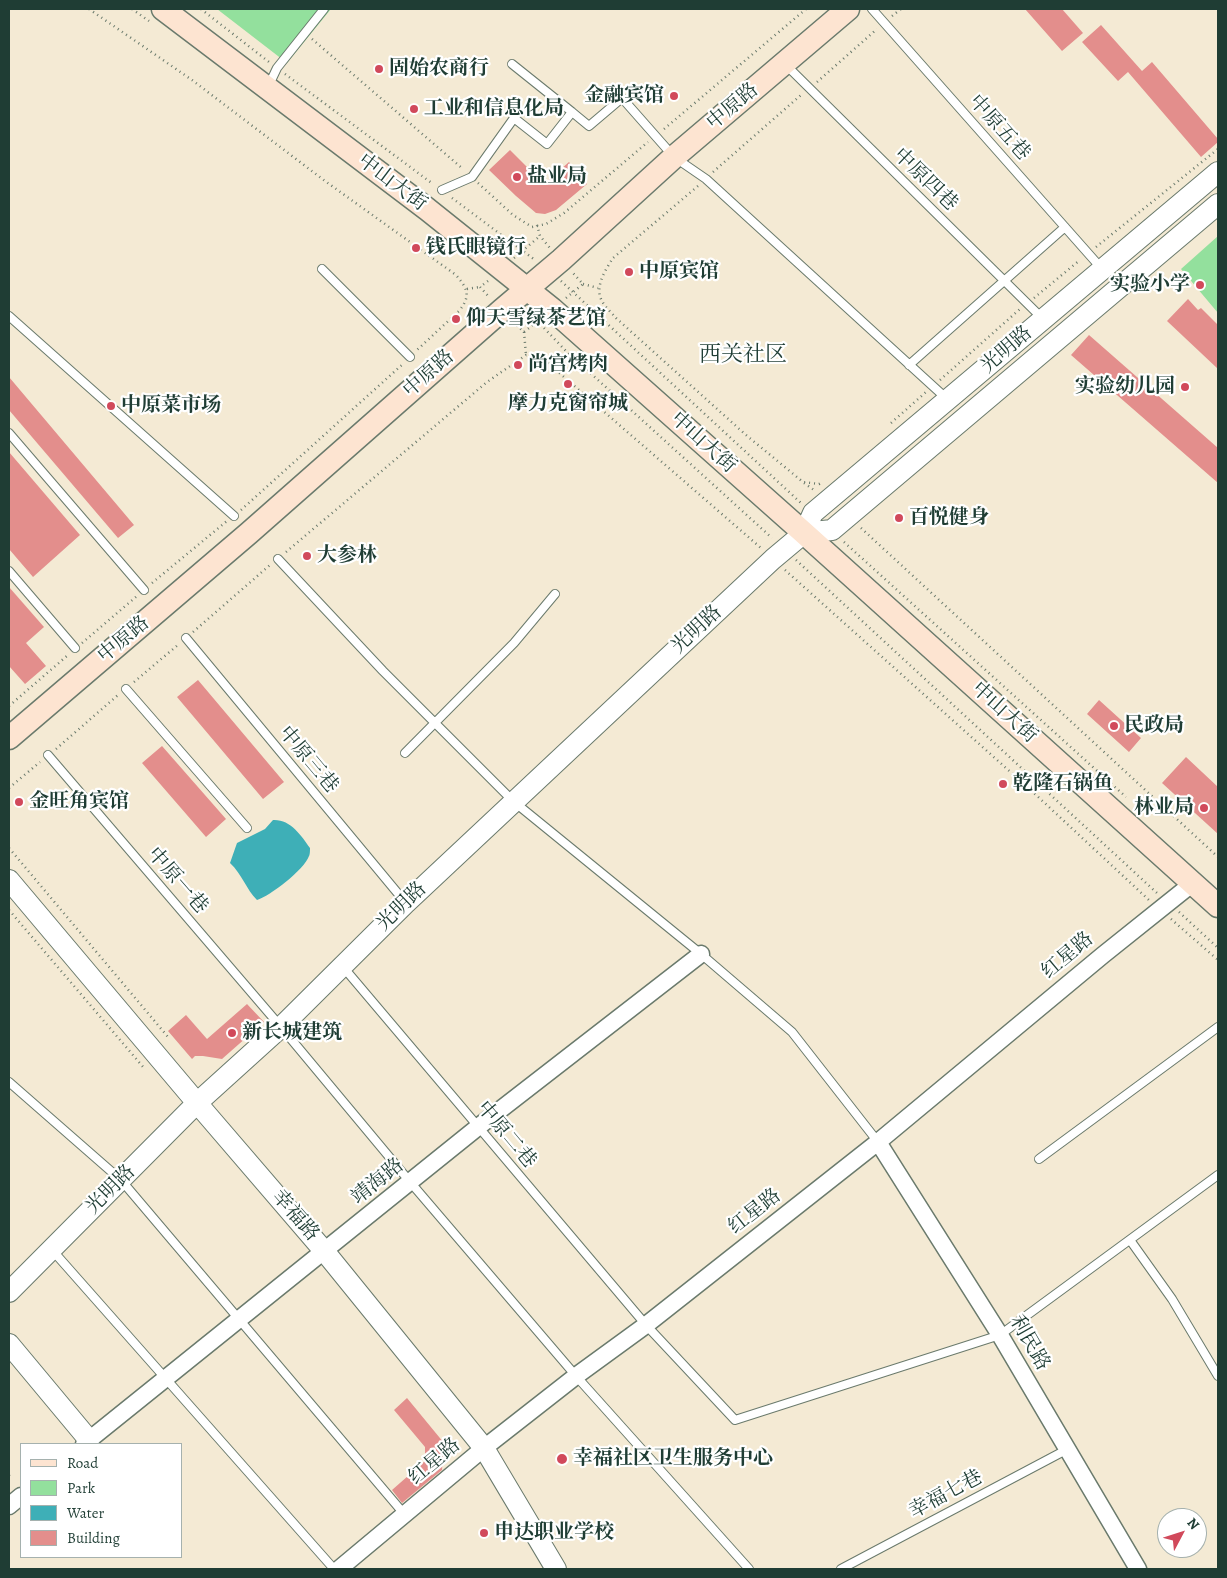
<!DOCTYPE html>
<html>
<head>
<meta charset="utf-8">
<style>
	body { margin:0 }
	#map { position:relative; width:1227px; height:1578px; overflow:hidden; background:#f4ead4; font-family:Alegreya,serif }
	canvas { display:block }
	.frame { position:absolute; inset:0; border:10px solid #1f3d34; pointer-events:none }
	.legend { position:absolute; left:20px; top:1443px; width:162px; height:115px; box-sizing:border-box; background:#fff; border:1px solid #a5b1ae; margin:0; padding:6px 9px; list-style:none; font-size:15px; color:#1f3d34 }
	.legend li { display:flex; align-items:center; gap:10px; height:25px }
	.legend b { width:25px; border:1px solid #a5b1ae }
	.north { position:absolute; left:1157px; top:1508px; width:50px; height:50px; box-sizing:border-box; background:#fff; border:1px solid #a5b1ae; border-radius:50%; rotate:50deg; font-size:14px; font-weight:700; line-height:20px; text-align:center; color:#1f3d34 }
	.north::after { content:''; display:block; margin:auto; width:18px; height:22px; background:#d1495b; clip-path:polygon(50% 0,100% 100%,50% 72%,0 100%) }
</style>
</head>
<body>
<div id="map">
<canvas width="1227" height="1578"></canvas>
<div class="frame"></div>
<ul class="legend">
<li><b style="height:6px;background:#fde4d1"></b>Road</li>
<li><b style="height:14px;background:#93e09d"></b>Park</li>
<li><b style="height:14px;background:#3eafb7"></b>Water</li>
<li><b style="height:14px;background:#e38e8c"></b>Building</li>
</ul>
<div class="north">N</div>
</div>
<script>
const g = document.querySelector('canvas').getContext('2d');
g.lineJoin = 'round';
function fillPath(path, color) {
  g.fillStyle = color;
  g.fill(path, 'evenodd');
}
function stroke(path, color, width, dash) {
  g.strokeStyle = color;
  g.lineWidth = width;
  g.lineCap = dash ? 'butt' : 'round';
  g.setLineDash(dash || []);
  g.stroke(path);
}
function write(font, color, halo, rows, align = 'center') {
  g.font = font + ' Alegreya,"Noto Serif SC",serif';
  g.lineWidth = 4.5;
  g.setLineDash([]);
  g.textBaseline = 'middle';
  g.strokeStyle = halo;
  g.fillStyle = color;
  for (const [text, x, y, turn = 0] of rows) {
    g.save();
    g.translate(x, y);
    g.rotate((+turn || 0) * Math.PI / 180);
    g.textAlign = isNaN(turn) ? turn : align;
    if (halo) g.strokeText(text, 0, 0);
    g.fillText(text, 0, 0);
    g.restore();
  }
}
const green = new Path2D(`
	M217 9H331L287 63Z
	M1218 236V313L1181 269Z`);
const water = new Path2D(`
	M273 820C290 819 301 835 310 848 310 850 310 855 309 856 304 870 270 896 257 900 246 889 242 874 230 863L237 843 265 829Z`);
const building = new Path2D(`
	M1025 9H1062L1083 33 1062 51Z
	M1101 25 1142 71 1152 62 1218 139V142L1201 157 1128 72 1118 81 1082 42Z
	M510 150 544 184 569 162 587 184 556 210 545 214 536 213 516 196 489 170Z
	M1188 299 1198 310 1201 308 1218 325V369L1167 321Z
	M1089 335 1218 448V483L1071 355Z
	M9 377 134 525 118 538 9 410Z
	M9 452 80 535 33 577 9 549Z
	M9 587 44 627 26 643 46 666 25 684 9 666Z
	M198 680 284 782 263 799 177 697Z
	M1099 700 1141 738 1129 752 1087 714Z
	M162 746 226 819 206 837 142 763Z
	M1186 757 1218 787V834L1162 783Z
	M247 1004 264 1022 222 1059 203 1056H195L192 1059 168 1031 186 1015 207 1039Z
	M407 1398 444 1443 442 1470 402 1503 392 1490 425 1461V1447L394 1410Z`);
const path = new Path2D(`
	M89 9 192 80 325 181 456 275C468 289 471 296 459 311L417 350
	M132 9 149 21
	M201 9 269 62
	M892 16 901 9
	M312 39 463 169
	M285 74 433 184
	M817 82 877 29
	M664 129 806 9
	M713 172 801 95
	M478 183 513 215 532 227 546 224 564 213 648 142
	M698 186 613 258C606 269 595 286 601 299 604 306 611 312 616 318L746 435 803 482 819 484 822 482
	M452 198 535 260
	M537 225 540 236 550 248
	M1096 247 1218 149
	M514 258 540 236
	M488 281 480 287 490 298
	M561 281 801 503
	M583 284 598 288
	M467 289 480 287
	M566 298 583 284 572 272
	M1034 298 1080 260
	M513 322 524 332 539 320
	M544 328 565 350 772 538
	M524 332 526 355
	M940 380 1020 309
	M891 423 926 392
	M804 483 814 490
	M241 510 404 363
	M861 528 1218 857
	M844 542 1126 797
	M286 552 487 382 526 355 541 357 761 548
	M796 560 1158 894
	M785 570 1035 794 1150 901
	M152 583 227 521
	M193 632 270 565
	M82 643 137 596
	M134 682 179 644
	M9 706 68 655
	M56 749 118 695
	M9 788 40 762
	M9 848 168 1037
	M9 910 144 1068
	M1179 912 1218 948
	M1171 919 1218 960
	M455 1440 456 1452
	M9 1475 11 1473`);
const service = new Path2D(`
	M872 9 1102 269
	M512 64 572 112
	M786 65 1043 319
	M268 87 277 68 324 9
	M442 190 472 177 514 118 547 144 572 112 589 126 622 98 674 157 706 179 947 399
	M322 269 410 357
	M9 316 234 516
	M909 365 1065 227
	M9 433 144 590
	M278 559 383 671 513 801 701 954 792 1032 878 1142
	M9 571 75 648
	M186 638 405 902
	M126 689 247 828
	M405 753 514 643 555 594
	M48 755 281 1027 411 1183 576 1376 749 1569
	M344 968 646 1325 735 1420 1000 1335 1218 1175
	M9 1082 121 1180 405 1515
	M1039 1159 1218 1027
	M1130 1240 1172 1299 1218 1376
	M53 1251 334 1569
	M841 1569 1066 1450`);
const minor = new Path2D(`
	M878 1142 1000 1335 1138 1569
	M84 1444 478 1127 701 954
	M9 1506 21 1496
	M339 1569 484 1448 576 1376 646 1325 878 1142 1103 955 1193 883`);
const tertiary = new Path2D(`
	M804 533 832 530 1218 204
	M9 880 197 1103 325 1252 484 1448 556 1569
	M9 1292 197 1103 281 1027 406 903 773 559 804 533 813 513 1218 172
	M9 1344 89 1440`);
const secondary = new Path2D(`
	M163 9 427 209 552 309 804 533 1218 906
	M9 738 249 533 502 310 561 260 674 157 848 9`);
const markers = [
	[379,69,5,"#d1495b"],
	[674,96,5,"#d1495b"],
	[414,109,5,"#d1495b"],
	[517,177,5,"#d1495b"],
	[416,248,5,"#d1495b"],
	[629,272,5,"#d1495b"],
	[1200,285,5,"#d1495b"],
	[456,319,5,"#d1495b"],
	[518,365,5,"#d1495b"],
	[568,384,5,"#d1495b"],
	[1185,387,5,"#d1495b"],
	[111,406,5,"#d1495b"],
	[899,518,5,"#d1495b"],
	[307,556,5,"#d1495b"],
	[1114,726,5,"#d1495b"],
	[1003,784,5,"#d1495b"],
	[19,802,5,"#d1495b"],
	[1204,808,5,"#d1495b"],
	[232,1033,5,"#d1495b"],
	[562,1459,6,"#d1495b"],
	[484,1533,5,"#d1495b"]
];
const poiNames = [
	["固始农商行",389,69],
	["金融宾馆",664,96,"right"],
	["工业和信息化局",424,109],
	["盐业局",527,177],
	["钱氏眼镜行",426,248],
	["中原宾馆",639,272],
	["实验小学",1190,285,"right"],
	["仰天雪绿茶艺馆",466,319],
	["尚宫烤肉",528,365],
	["实验幼儿园",1175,387,"right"],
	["摩力克窗帘城",568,404,"center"],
	["中原菜市场",121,406],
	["百悦健身",909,518],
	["大参林",317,556],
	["民政局",1124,726],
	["乾隆石锅鱼",1013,784],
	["金旺角宾馆",29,802],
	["林业局",1194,808,"right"],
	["新长城建筑",242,1033],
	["幸福社区卫生服务中心",573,1459],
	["申达职业学校",494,1533]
];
const streetNames = [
	["中原路",733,107,-40],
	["中原五巷",999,128,48],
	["中原四巷",925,180,44],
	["中山大街",392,183,37],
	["光明路",1007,350,-41],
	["中原路",429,374,-42],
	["中山大街",703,443,42],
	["光明路",697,630,-43],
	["中原路",124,640,-40],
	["中山大街",1004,713,42],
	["中原三巷",308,760,50],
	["中原一巷",177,881,49],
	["光明路",402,907,-44],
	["红星路",1068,956,-40],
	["中原二巷",506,1135,50],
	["靖海路",378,1182,-39],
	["光明路",111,1190,-45],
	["红星路",755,1212,-38],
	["幸福路",295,1216,49],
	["利民路",1029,1343,60],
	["红星路",435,1462,-40],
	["幸福七巷",946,1495,-28]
];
const quarterNames = [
	["西关社区",743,356]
];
fillPath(green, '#93e09d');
fillPath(water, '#3eafb7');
fillPath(building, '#e38e8c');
stroke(service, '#6a7a6c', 10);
stroke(minor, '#6a7a6c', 19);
stroke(tertiary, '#6a7a6c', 22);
stroke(secondary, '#6a7a6c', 25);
stroke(path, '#6a7a6c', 2.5, [1, 4]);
stroke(service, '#fff', 8);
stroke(minor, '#fff', 16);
stroke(tertiary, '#fff', 20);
stroke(secondary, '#fde4d1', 22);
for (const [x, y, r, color] of markers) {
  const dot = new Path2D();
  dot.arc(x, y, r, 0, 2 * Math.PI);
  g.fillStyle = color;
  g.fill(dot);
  stroke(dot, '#fff', 2);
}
write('bold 20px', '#1f3d34', '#fff', poiNames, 'left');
write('20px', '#1f3d34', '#fff', streetNames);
write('22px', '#1f3d34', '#fff', quarterNames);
</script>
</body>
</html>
